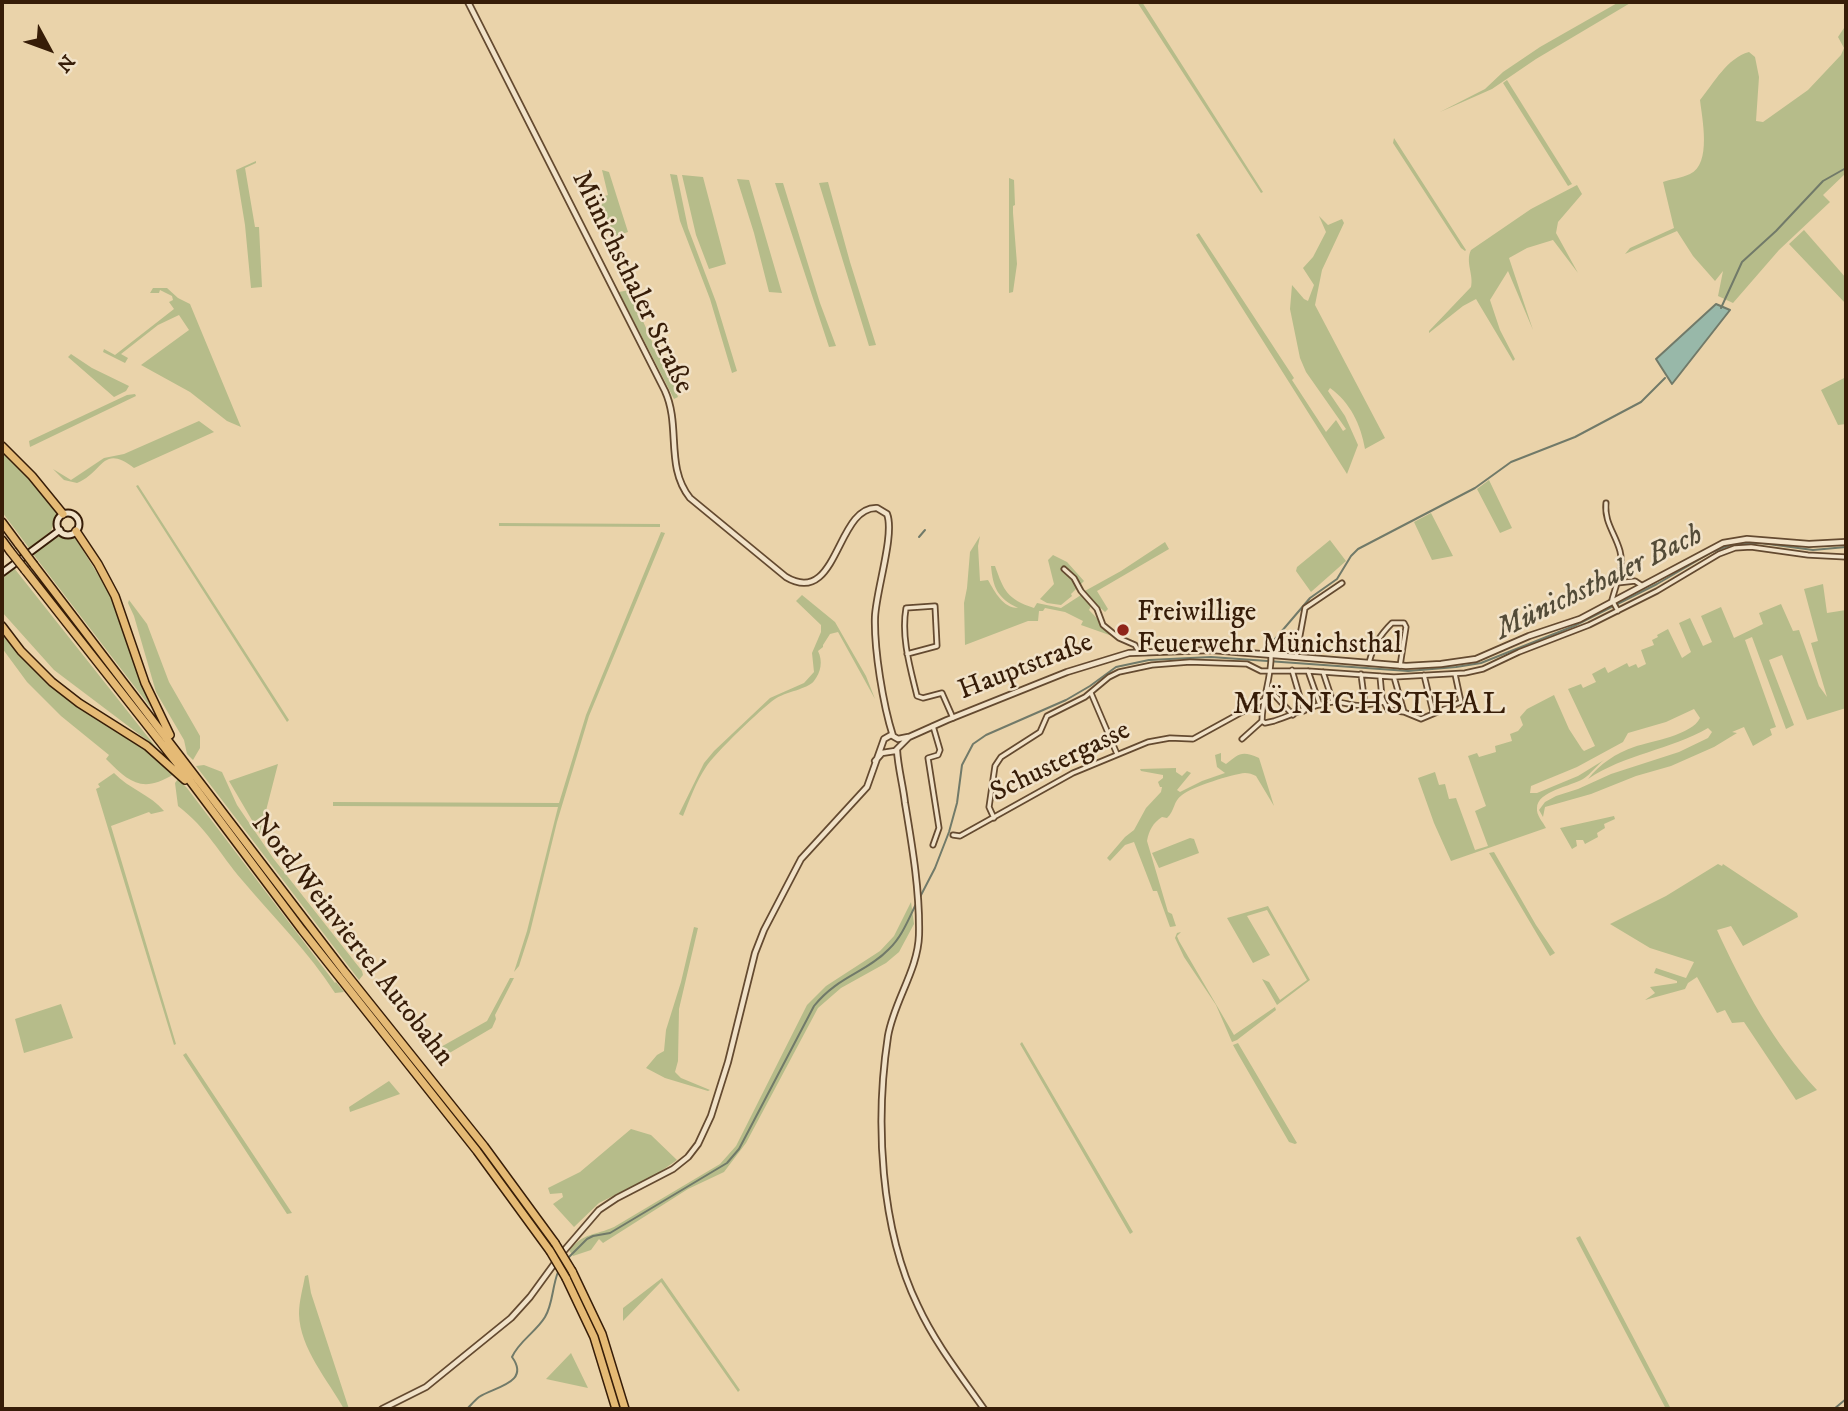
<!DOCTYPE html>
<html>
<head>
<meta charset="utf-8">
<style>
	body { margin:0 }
	#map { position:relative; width:1848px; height:1411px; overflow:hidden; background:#ead3aa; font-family:"IM FELL DW Pica",serif }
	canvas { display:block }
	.frame { position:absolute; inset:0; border:4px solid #371d08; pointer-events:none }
	.north { position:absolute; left:14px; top:14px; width:70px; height:70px; -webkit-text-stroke:5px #f1e2c8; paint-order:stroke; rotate:131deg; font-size:19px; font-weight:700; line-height:28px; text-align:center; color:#371d08 }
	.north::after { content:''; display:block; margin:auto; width:24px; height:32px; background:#371d08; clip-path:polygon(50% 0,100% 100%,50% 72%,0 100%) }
</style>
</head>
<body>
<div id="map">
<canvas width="1848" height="1411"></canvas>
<div class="frame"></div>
<div class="north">N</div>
</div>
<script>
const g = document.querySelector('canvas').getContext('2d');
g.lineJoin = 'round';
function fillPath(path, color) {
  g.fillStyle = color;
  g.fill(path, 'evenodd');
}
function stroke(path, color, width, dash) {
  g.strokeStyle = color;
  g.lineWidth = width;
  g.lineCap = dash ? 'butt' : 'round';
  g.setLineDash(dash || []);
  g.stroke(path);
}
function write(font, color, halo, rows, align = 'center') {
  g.font = font + ' "IM FELL DW Pica",serif';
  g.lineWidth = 5;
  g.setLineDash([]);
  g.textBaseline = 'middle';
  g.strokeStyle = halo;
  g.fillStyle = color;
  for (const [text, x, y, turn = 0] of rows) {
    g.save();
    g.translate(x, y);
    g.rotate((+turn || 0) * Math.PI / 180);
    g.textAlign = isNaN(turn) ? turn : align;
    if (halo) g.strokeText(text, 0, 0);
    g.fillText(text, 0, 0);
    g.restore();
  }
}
const green = new Path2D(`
	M1137 2H1142L1263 192 1261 193Z
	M1619 2H1632L1536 59 1492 89 1440 112 1485 89 1503 72 1540 47Z
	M1846 25V173L1823 195 1830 202 1779 250 1733 303 1718 296 1723 271 1715 281 1693 256 1677 231 1625 254 1630 248 1674 228 1663 182C1671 179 1682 178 1690 174 1712 164 1702 118 1700 100 1714 83 1727 58 1749 52L1755 57 1759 77 1756 121 1763 122 1808 90 1841 55 1844 48 1838 37Z
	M1507 80 1572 184 1568 186 1503 83Z
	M1394 138 1466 250 1465 251 1461 248 1393 143Z
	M256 161V163L245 168 255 227H259L262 287 251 288 245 225 236 170Z
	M602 170 609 172 628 232 610 238 594 199 608 195Z
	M670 174 677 175 688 228 716 302 737 371 732 373 710 299 680 221Z
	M682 175 703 177 726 264 709 269 696 235Z
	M1009 178 1014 180 1015 205 1013 206V213L1017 264 1013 292 1009 293Z
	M737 179 749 180 782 293 769 292 754 233Z
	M828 182 850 262 876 345 869 346 819 183Z
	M775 183H783L820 303 836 346 829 347Z
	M1577 185 1582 194 1558 222 1556 233 1578 273 1553 240 1527 248 1509 258 1533 330 1508 271 1490 300 1500 330 1515 359 1513 361 1476 299 1463 306 1429 333V331L1471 287C1474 275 1465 262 1471 250L1531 209Z
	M1319 216 1328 225 1342 219 1344 223 1322 270 1315 305 1385 438 1365 449C1361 425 1350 402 1330 388L1328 391 1345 416 1358 445 1347 474 1196 235 1199 233 1294 378 1292 380 1326 432 1336 420 1343 431 1346 429 1306 372 1300 358 1290 309 1292 285 1304 299 1308 301 1314 285 1303 268 1313 257 1326 232Z
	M1804 230 1846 278V304L1789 244Z
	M153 288H167L178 298 190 304 241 427 227 421 190 392 141 365 189 330 179 315 158 325 121 354 128 358 125 363 103 352 104 349 115 355 174 309 169 302 173 300 172 296 160 290 159 293H150Z
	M629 290 655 348 659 347 661 352 678 397 674 399 619 292Z
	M71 354 92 368 129 386 126 391 114 397 68 357Z
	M1846 377V424L1838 425 1821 390Z
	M135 394 136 396 30 447 29 441 127 395Z
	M199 421 214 432 134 468C102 443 103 473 77 483L64 480 53 469 71 480 104 458 124 454Z
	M2 451 25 474 57 514 51 531 29 548 2 512Z
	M1489 480 1512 528 1500 533 1477 489Z
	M138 485 289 720 287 722 136 486Z
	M1431 513 1453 556 1432 560 1414 522Z
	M499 523 660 524V527L499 526Z
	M661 532 665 533 589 716 557 822 530 932 519 966 514 972 527 931 558 807 333 806V802L559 803 586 715Z
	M74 536 110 594 122 624 138 676 151 708 33 554 57 537Z
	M980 536 978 546 980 581 988 580C995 592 1003 608 1018 608 997 598 993 587 991 566H995C1004 591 1007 599 1034 608L1037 603 1061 608 1081 595 1092 604 1089 610 1115 637 1081 625 1083 621 1065 612 1045 608 1043 611H1039L1038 621H1028L965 645 964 603 967 588 970 552Z
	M1330 540 1346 561 1311 592 1296 571 1297 567Z
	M1165 542 1169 549 1097 591 1108 609 1105 612 1083 592 1121 571Z
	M1053 555 1067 562 1084 581 1071 594 1072 596 1061 605 1047 603 1040 599 1054 584 1048 560Z
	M14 568 163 756 148 741 54 670 2 612V579Z
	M1823 584 1827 613 1846 610V708L1807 720 1782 655 1769 660 1794 725 1786 729 1752 637 1745 640 1776 727 1770 729 1772 735 1753 746 1744 727 1732 732 1737 733 1714 747 1671 766 1636 776 1591 794 1545 807 1543 817 1539 810 1545 802 1556 796 1578 789 1611 774 1679 752 1708 738 1712 732 1708 728C1670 750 1625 754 1588 779 1600 764 1616 753 1634 747 1652 741 1692 735 1700 718L1694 709 1666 722 1628 733 1623 742 1577 767 1531 786 1530 793H1537L1578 776 1604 760C1597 765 1591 774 1583 779 1572 786 1537 791 1537 808 1536 815 1543 822 1546 828L1451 861 1434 823 1418 778 1435 772 1439 785 1445 784 1449 799 1456 798 1475 850 1488 846 1475 811 1486 806 1468 756 1477 753 1479 757 1496 752 1495 746 1512 741 1510 734 1518 731 1523 725 1520 717 1527 709 1554 695 1569 729 1582 749 1584 751 1595 746 1568 689 1581 684 1583 688 1596 682 1592 674 1605 667 1608 673 1627 663 1629 667 1636 664 1638 668 1646 664 1641 650 1654 645 1652 640 1658 637 1657 635 1668 629 1682 658 1691 652 1679 623 1690 618 1703 646 1712 642 1701 616 1721 607 1734 638 1763 624 1759 613 1781 604 1793 631 1799 630 1819 686 1827 697 1811 643 1818 641 1804 589Z
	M802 595 835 622 866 676 875 699 838 632 830 634 823 645V647L818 651C823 661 821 672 814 681 808 689 785 692 775 699 762 708 714 754 706 767 696 782 690 799 683 816L679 814 704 763 714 751 770 698 804 683 814 672 812 653 821 632V625L796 601Z
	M129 600 147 624 169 682 200 736V748L193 760 187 754 184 740 156 692 134 616 128 603Z
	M2 631 29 664 50 685 130 738 174 774C142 794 129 782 106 759L109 755 61 716 27 682 2 648Z
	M1221 753V761L1226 764C1239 754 1241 750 1259 758L1274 806 1256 776C1252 774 1249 773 1245 773 1232 774 1192 787 1182 795 1173 801 1175 811 1167 818L1162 817C1153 823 1149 830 1147 841L1168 912 1172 914 1176 926 1170 927 1157 891H1153L1134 842 1125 845 1110 861 1107 858 1125 837 1134 830 1146 808 1161 792 1162 787H1160L1158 782 1163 778V775L1141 771 1140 769 1176 768V772L1182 776 1187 771 1191 773 1177 790 1180 792 1202 781 1225 773 1217 767 1215 755Z
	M278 764 260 834 229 781Z
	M204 765 222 772 237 805 273 858 362 971 363 975 359 980 196 766Z
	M114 773C129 789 151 795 164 811L151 814 149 812 111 826 176 1044 174 1045 96 789 100 787 98 784Z
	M178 779 187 788 335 983 336 982 344 992 335 993C309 952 273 917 242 880 219 853 207 828 178 806L175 783Z
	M1614 816 1615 819 1604 824 1605 828 1597 833 1598 837 1585 844 1583 840H1576L1577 846 1572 849 1560 828Z
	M1190 838 1194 839 1199 853 1159 868 1152 853Z
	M1494 852 1536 925 1555 953 1550 956 1489 853Z
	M1718 864 1722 866 1723 864 1797 913 1798 917 1743 946 1731 926 1717 930C1743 987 1774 1044 1817 1090L1796 1100 1744 1022 1732 1023 1725 1010 1717 1013 1697 977 1688 983 1685 989 1645 1000 1655 993 1650 987 1677 983V981L1654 973 1656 968 1686 978 1694 962 1650 948 1610 924 1666 896Z
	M911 902 914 924 899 952 886 963 841 988 818 1008 746 1143 724 1172 688 1189 603 1243 599 1239 591 1250 573 1256 569 1250C585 1232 594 1236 614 1227L720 1164 736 1146 807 1005 826 986 880 951 894 936Z
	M1268 906 1310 980 1277 1005 1262 979 1269 982 1280 1000 1307 980 1267 910 1247 916 1270 955 1253 963 1227 918Z
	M694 927 698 928 679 1009 678 1061 675 1072 681 1078 710 1090 708 1091 665 1078 646 1068 657 1055 664 1051 666 1030 681 982Z
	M1181 932 1177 936 1179 941 1234 1035 1275 1007 1276 1010 1237 1040 1232 1042 1216 1005 1184 957 1175 938 1177 933Z
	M510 978H514L495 1015 496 1019 492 1028 446 1055 439 1048 487 1021Z
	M61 1004 73 1038 24 1053 15 1019Z
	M1022 1042 1133 1232 1130 1234 1020 1044Z
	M1238 1043 1297 1143 1295 1144 1289 1142 1238 1054 1233 1045Z
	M186 1053 292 1213 287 1214 183 1055Z
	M389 1081 400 1094 350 1112 349 1107Z
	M631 1129 651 1135 677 1160 657 1174 599 1203 574 1227 553 1204 563 1197 562 1193 550 1194 548 1188 580 1172Z
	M1580 1236 1671 1409H1666L1576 1238Z
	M308 1275 311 1293 349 1409H344C328 1380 300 1349 299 1314 299 1301 303 1288 305 1276Z
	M662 1278 740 1390 738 1392 661 1282 623 1321V1308Z
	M571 1353 588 1388 546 1379Z`);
const water = new Path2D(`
	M1716 304 1730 310 1672 384 1656 359Z`);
const stream = new Path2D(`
	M1721 308 1742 262 1776 231 1823 181 1846 168
	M919 537 925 530
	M1264 652 1310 598 1337 579 1351 556 1358 549 1475 488 1511 462 1575 437 1641 402 1665 378
	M920 897 935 868 949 832 957 803 962 765 973 744 986 735 1066 700 1090 686 1116 667 1149 660 1211 657 1408 671 1456 667 1481 663 1574 626 1657 584 1712 552 1731 545 1761 543 1813 550 1846 547
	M567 1259 587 1239 593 1236 610 1233 727 1163 739 1149 814 1006C838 976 866 973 889 949 902 937 909 918 917 902
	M467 1409C471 1405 475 1400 479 1397 494 1387 531 1383 512 1357 519 1341 536 1332 545 1317 553 1304 552 1287 558 1272
	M1834 1409 1846 1399`);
const minor = new Path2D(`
	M1606 503C1604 522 1615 533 1620 551 1624 566 1616 585 1612 600L1618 611
	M1064 569 1074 578 1081 591 1097 609 1103 625 1119 638 1135 645 1139 652
	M1617 583 1635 581 1641 585
	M907 654 937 646 935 606 906 608C901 637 910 667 917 696L923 698 942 693 953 718
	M1296 657 1305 608 1342 583
	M1369 663C1373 646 1380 635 1392 623H1404L1406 627 1400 666
	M1292 670 1304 711
	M1308 671 1320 705
	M1323 672 1333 702
	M1424 675 1433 712
	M1380 676 1382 698 1388 710 1404 712 1421 719 1461 702 1455 674
	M1394 677 1404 712
	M1268 688 1293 715
	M1091 693 1117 754
	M1365 705 1383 702
	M1262 721 1265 723 1274 721C1293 715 1313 704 1333 702 1344 701 1355 708 1365 705L1361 674
	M1262 721C1262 698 1272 677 1271 654
	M1242 739 1262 721
	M994 818 989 807 995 766 1001 757 1040 732 1047 716 1085 697 1109 677 1119 672 1152 665 1190 662 1247 664 1261 671H1308L1394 677 1465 673 1483 669 1519 652 1589 625 1657 591 1719 554 1735 548 1751 547 1808 555 1846 557
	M953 835 960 836 1073 773 1148 742 1170 738 1193 739 1264 700
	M933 845 939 828 928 758 938 755 940 750 933 726`);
const tertiary = new Path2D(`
	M468 2 665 391C681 426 665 467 690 498L786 577C838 608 836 506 877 508L887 514C895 534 876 591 875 617 874 649 883 705 893 736
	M897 750C898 768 903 785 905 803 912 845 920 891 919 935 918 970 894 1001 888 1036 875 1121 880 1228 918 1306 935 1343 961 1376 984 1409
	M875 761 882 753 895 751 909 737 947 720 1067 672 1129 653 1212 650 1406 666 1441 664 1476 659 1529 636 1580 619 1723 543 1747 539 1809 544 1846 542
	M562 1253 599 1210 617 1198 673 1169 688 1157 698 1144 711 1116 728 1062 755 953 764 930 801 859 867 787 884 739 891 735 898 739 908 737
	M382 1409 426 1387 511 1318 530 1297 557 1260`);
const secondary = new Path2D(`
	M57 524a11 11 0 1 1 22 0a11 11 0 1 1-22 0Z
	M2 573 60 530`);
const motorway = new Path2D(`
	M2 446 32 476 63 514
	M2 522 19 545
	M76 531 98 564 115 596 145 683 170 735
	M2 540 10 551
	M34 565 344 971 484 1146 555 1243
	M25 570 176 762 302 930 477 1151 550 1251
	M2 626 21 651 52 682 79 703 147 746 185 780
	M572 1271 602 1334 625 1409
	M566 1278 594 1337 616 1409`);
const motorwayBridge = new Path2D(`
	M19 545 34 565
	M10 551 25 570
	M555 1243 572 1271
	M550 1251 566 1278`);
const markers = [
	[1123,630,7,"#8f2418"]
];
const streetNames = [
	["Münichsthaler Straße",631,283,64],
	["Hauptstraße",1026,668,-21],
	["Schustergasse",1061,763,-26],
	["Nord/Weinviertel Autobahn",351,941,52]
];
const poiNames = [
	["Freiwillige",1137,614],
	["Feuerwehr Münichsthal",1137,646]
];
const waterNames = [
	["Münichsthaler Bach",1600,584,-26]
];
const quarterNames = [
	["MÜNICHSTHAL",1370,706]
];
fillPath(green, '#b6bc8a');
fillPath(water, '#98b8a9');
stroke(water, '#717a69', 2);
stroke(stream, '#717a69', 2);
stroke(minor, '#644a30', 7);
stroke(tertiary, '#644a30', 8);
stroke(secondary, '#371d08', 9);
stroke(motorway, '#371d08', 10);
stroke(minor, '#f1e2c8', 3.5);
stroke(tertiary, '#f1e2c8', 4.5);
stroke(secondary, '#f1e2c8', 5);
stroke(motorway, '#e5ba75', 7);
stroke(motorwayBridge, '#371d08', 10, []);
stroke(motorwayBridge, '#e5ba75', 7);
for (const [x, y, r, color] of markers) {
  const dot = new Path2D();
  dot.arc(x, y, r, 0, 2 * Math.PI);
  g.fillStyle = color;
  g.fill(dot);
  stroke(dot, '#f1e2c8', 2.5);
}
write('28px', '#371d08', '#f1e2c8', streetNames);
write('28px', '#371d08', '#f1e2c8', poiNames, 'left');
write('italic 30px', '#544c38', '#f1e2c8', waterNames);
g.letterSpacing = '2px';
write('32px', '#371d08', '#f1e2c8', quarterNames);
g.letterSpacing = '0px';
</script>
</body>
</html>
